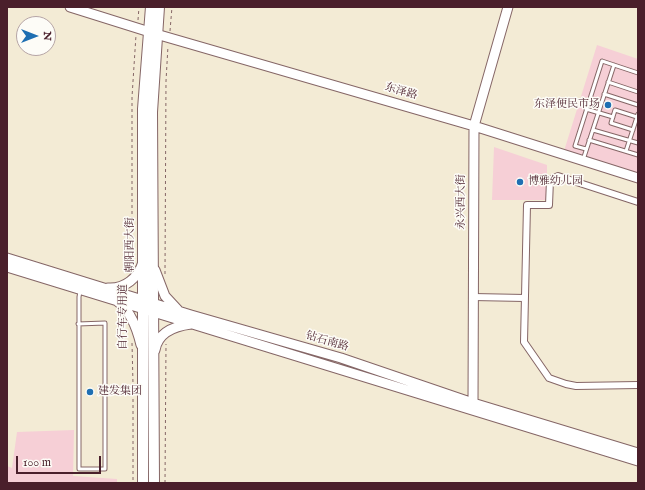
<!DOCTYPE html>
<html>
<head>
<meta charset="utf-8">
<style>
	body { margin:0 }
	#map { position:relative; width:645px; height:490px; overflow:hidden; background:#f3ebd5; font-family:"IM FELL English",serif }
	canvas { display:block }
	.frame { position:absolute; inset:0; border:8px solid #4a1f2b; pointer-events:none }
	.north { position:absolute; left:16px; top:16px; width:40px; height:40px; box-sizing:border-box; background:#fdfcf7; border:1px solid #b5a4a5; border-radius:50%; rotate:90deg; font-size:11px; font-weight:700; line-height:16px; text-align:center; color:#4a1f2b }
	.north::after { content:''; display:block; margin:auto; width:14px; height:18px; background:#1f6fb2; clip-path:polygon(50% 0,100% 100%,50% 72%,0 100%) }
	.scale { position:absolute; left:16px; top:456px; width:85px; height:18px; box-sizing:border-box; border:2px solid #4a1f2b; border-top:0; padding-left:5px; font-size:12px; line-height:14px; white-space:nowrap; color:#4a1f2b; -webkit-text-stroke:3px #fdfcf7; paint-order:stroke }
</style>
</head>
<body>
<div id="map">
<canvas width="645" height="490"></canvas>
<div class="frame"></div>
<div class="north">N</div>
<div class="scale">100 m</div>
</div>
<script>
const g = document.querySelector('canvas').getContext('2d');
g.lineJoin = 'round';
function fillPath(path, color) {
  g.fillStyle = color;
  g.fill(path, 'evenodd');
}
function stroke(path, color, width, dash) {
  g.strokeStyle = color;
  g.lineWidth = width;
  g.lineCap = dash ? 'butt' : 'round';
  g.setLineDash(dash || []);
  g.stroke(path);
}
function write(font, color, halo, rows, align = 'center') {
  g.font = font + ' "IM FELL English","Noto Serif SC",serif';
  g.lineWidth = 3;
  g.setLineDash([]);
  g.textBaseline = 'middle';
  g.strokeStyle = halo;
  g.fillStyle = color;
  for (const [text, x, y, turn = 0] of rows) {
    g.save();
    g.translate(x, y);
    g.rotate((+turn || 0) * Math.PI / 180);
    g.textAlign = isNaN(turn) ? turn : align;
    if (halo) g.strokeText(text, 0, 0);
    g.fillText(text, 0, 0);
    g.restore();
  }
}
const built = new Path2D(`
	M597 45 638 59V174L564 151Z
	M494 147 547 165V200H492Z
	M74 430 73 476 117 479V483H7V466L12 468 17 432Z`);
const path = new Path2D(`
	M138 20 139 7
	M170 31 172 7
	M132 268V97L136 35
	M165 274 166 81 168 46
	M132 343 133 384
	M133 393V483
	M165 483 166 344`);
const service = new Path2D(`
	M608 82 638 92
	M604 94 638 105
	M586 109 613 117
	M593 130 638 143
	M633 130 611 123 615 110 637 117
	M589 140 638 155
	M586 149 575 146 602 61 614 65
	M626 151 638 114
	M583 160 614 65 638 73
	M80 291 79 297V469H105V389H142
	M78 324 105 323V389`);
const minor = new Path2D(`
	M638 202 558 176 550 180 549 205H527L524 342 549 378 566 384 576 386 638 385
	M473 297 525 298`);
const secondary = new Path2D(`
	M70 7 156 34 474 126 638 178
	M7 258 191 315 341 358 473 403 638 453
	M7 267 638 461
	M155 270 165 296 178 310
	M108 288C125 289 138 278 143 262
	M117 301C131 311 137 328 141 345
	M155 350C158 332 175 326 191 324
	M473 403 474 126 508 7`);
const primary = new Path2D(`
	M143 483V109L151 7
	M154 483 152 112 159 7`);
const markers = [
	[608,105,4,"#1f6fb2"],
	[520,182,4,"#1f6fb2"],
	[90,392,4,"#1f6fb2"]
];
const streetNames = [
	["东泽路",401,92,16],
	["永兴西大街",462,202,-90],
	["朝阳西大街",131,245,-90],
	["自行车专用道",124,317,-90],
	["钻石南路",327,342,16]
];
const poiNames = [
	["东泽便民市场",600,105,"right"],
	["博雅幼儿园",528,182],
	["建发集团",98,392]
];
fillPath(built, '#f6cfd6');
stroke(service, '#856666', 5);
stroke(minor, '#856666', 8);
stroke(secondary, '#856666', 11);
stroke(primary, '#856666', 12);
stroke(path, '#856666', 1, [3, 3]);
stroke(service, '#fff', 3);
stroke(minor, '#fff', 6);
stroke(secondary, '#fff', 9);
stroke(primary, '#fff', 10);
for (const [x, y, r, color] of markers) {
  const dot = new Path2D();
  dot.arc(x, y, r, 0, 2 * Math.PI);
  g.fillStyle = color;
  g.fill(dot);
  stroke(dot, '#fdfcf7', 1.5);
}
write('11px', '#4a1f2b', '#fdfcf7', streetNames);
write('11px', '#4a1f2b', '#fdfcf7', poiNames, 'left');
</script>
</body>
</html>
